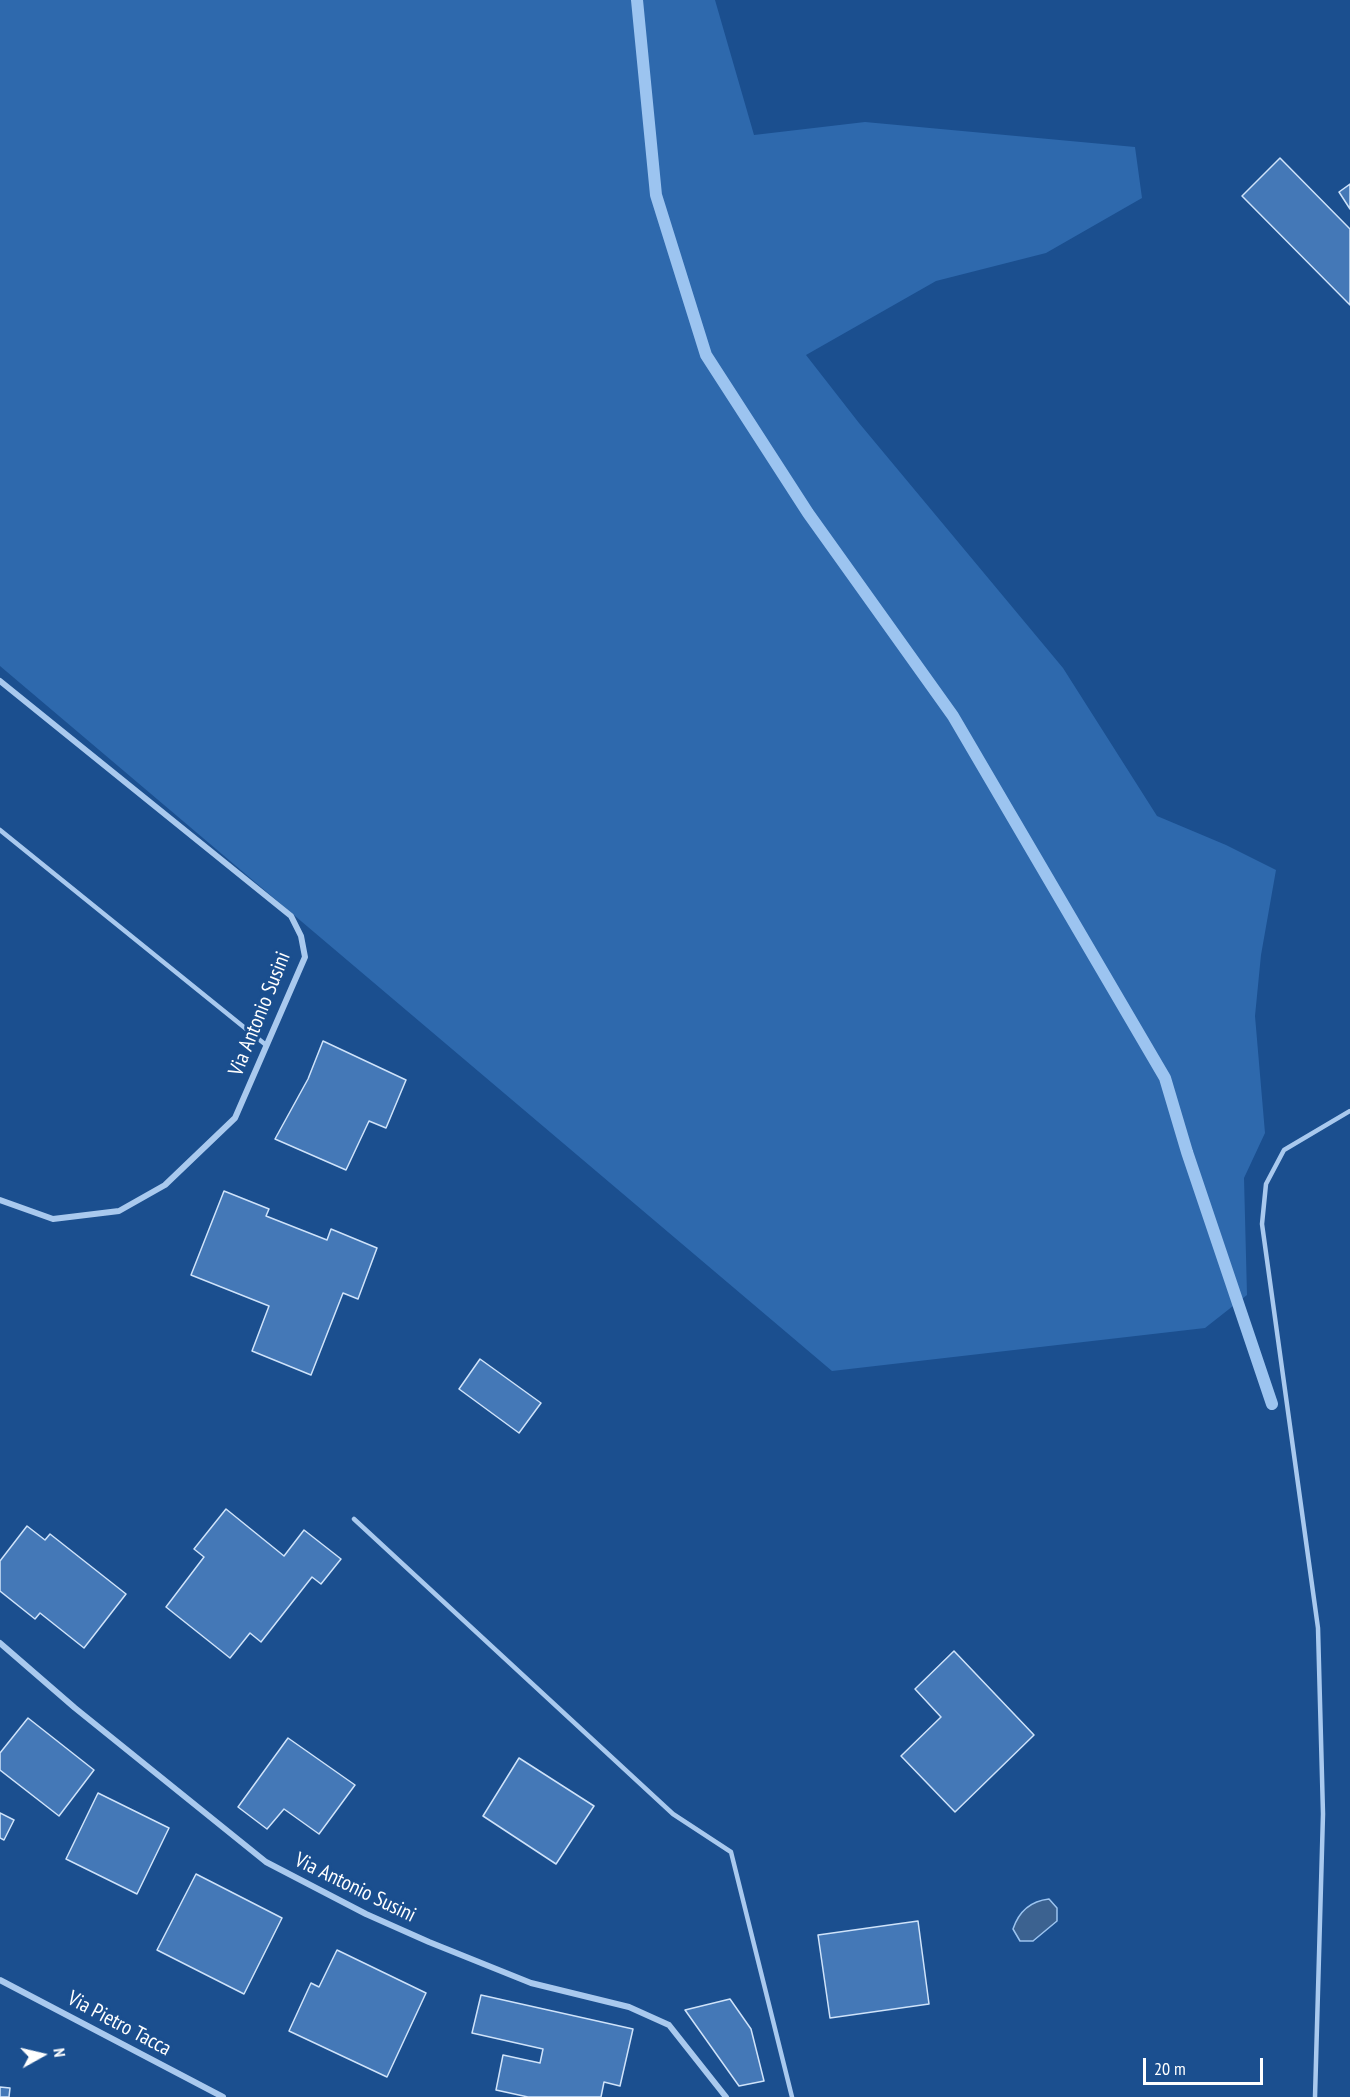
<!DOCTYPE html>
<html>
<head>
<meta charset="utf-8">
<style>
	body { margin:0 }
	#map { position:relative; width:1350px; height:2097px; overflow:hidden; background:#1b4f8f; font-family:"PT Sans Narrow",sans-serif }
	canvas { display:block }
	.north { position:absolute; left:12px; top:2025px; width:60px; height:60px; -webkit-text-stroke:4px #1b4f8f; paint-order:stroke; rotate:82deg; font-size:16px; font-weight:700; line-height:24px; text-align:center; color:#fff }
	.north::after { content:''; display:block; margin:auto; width:21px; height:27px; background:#fff; clip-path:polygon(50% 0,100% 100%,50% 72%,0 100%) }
	.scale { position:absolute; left:1143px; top:2058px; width:120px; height:27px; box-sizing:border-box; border:3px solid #fff; border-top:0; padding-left:8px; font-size:18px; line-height:21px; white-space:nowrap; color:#fff; -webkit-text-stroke:4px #1b4f8f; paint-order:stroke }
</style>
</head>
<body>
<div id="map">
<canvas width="1350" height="2097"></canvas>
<div class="north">N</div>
<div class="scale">20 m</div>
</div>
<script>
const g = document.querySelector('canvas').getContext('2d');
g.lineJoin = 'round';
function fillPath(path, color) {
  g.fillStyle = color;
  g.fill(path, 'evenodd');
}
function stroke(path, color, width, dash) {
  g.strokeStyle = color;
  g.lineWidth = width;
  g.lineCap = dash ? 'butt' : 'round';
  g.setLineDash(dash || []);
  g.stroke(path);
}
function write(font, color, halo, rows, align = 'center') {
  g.font = font + ' "PT Sans Narrow",sans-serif';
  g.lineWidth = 6;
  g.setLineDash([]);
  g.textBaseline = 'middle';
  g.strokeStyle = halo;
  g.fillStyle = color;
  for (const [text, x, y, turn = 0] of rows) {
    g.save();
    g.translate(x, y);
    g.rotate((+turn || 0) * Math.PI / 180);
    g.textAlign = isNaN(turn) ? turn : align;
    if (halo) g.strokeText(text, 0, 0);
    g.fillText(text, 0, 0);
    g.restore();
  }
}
const green = new Path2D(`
	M0 0H715L754 135 865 122 1135 147 1142 198 1046 253 936 281 806 355 859 423 1063 668 1157 816 1226 845 1276 870 1261 955 1255 1016 1265 1133 1244 1178 1247 1295 1205 1328 832 1371 0 666Z`);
const water = new Path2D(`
	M1049 1899 1057 1908V1921L1033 1941H1020L1013 1929C1019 1911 1031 1901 1049 1899Z`);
const stream = new Path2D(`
	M637 0 656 195 706 355 808 513 953 716 1165 1078 1187 1152 1272 1404`);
const building = new Path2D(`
	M1280 158 1350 229V305L1242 196Z
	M1350 184V209L1339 192Z
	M323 1041 406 1080 386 1128 369 1121 346 1170 275 1139 308 1079Z
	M224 1191 269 1209 266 1216 327 1240 331 1229 377 1248 358 1299 343 1293 311 1375 252 1351 269 1306 191 1275Z
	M480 1359 541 1403 519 1433 459 1389Z
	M226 1509 284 1556 304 1530 341 1559 321 1584 312 1577 261 1642 250 1633 230 1658 166 1607 204 1557 194 1549Z
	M27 1526 45 1540 50 1534 126 1594 84 1648 40 1613 35 1619 0 1591V1561Z
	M954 1651 1034 1735 955 1812 901 1756 941 1717 915 1689Z
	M28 1718 94 1770 59 1816 0 1770V1753Z
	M288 1738 355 1785 319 1834 284 1809 267 1829 238 1807Z
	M519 1758 594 1806 556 1864 483 1816Z
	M98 1793 169 1828 137 1894 66 1859Z
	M0 1813 14 1820 4 1840 0 1838Z
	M196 1874 282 1918 244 1994 157 1950Z
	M918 1921 929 2004 830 2018 818 1935Z
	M337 1950 426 1993 387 2077 289 2031 311 1983 319 1987Z
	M481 1995 633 2029 620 2086 604 2082 601 2097H528L496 2090 503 2055 540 2063 543 2049 472 2033Z
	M730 1999 751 2029 764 2081 739 2086 685 2010Z
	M0 2087 10 2088 9 2097H0Z`);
const service = new Path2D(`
	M0 830 266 1045
	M354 1519 673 1814 731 1852 792 2097
	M1315 2097 1323 1814 1318 1628 1262 1224 1266 1184 1284 1150 1350 1111`);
const minor = new Path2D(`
	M0 681 291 916 301 936 305 957 235 1118 165 1185 119 1211 53 1219 0 1200
	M0 1643 75 1708 266 1862 366 1914 429 1942 531 1983 629 2007 669 2025 726 2097
	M0 1980 223 2097`);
const streetNames = [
	["Via Antonio Susini",260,1014,-68],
	["Via Antonio Susini",355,1888,26],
	["Via Pietro Tacca",119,2024,28]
];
fillPath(green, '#2e69ad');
fillPath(water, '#3c6290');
stroke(water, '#9cc4f0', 1.5);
stroke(stream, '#9cc4f0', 12);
fillPath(building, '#4478b7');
stroke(building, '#cfe3fa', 1.5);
stroke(service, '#a9c9ee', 4.5);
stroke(minor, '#a9c9ee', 6);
write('21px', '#fff', '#1b4f8f', streetNames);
</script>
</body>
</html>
